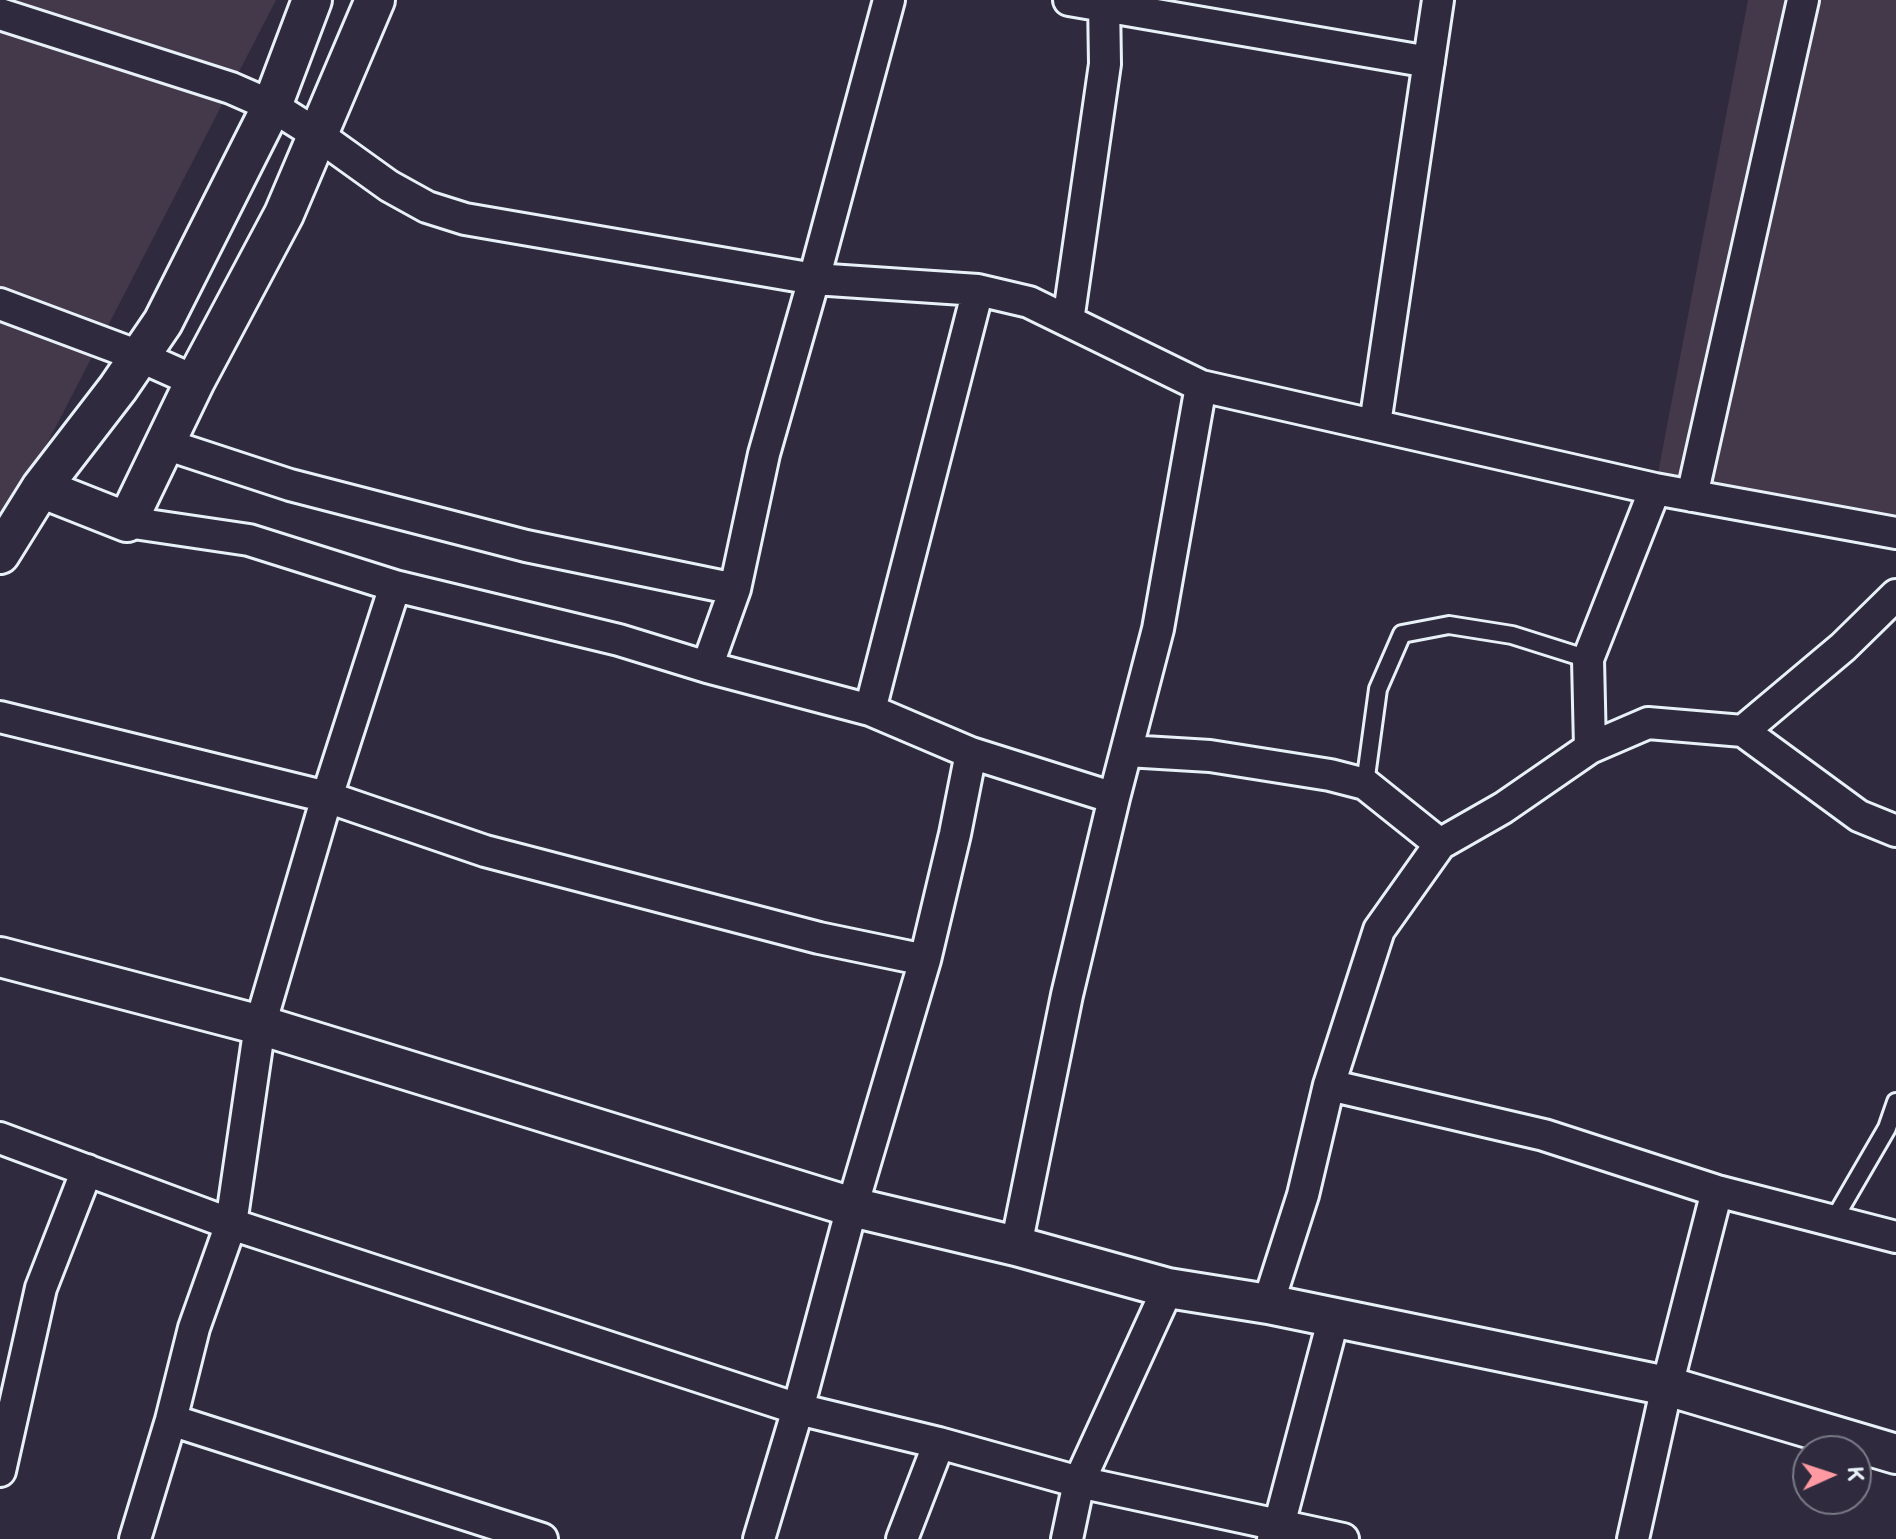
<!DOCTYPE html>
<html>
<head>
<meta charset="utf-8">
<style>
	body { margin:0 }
	#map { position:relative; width:1896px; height:1539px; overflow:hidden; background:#2f2a3d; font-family:"Balsamiq Sans",sans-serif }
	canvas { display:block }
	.north { position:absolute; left:1792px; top:1435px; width:80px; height:80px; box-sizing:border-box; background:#2f2a3d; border:2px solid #797a88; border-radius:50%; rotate:87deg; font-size:22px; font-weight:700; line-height:32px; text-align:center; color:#e8f1f8 }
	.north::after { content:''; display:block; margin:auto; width:28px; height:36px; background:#ff9aa2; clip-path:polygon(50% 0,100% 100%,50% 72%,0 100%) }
</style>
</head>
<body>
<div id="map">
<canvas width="1896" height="1539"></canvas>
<div class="north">K</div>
</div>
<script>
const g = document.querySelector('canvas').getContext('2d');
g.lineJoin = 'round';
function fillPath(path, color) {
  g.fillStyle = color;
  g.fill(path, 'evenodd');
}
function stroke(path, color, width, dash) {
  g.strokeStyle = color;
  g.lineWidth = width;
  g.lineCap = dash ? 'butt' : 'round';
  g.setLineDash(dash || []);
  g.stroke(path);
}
const built = new Path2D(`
	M0 0H276L0 535Z
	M1748 0H1896V533L1655 489Z`);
const service = new Path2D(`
	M1365 784 1378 689 1402 634 1449 625 1512 635 1588 659
	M1833 1221 1887 1128 1896 1102`);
const minor = new Path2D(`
	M1069 0 1429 62
	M0 14 231 88 272 106 318 135 389 186 427 207 465 219 814 279 978 290 1029 302 1201 386 1655 489 1896 533
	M0 304 139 356 195 381
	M1068 321 1105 64 1104 0
	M1375 424 1438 0
	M165 444 290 485 526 546 735 589
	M1692 496 1803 0
	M127 522 249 540 395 586 619 640 707 667 870 710
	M707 667 735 589 764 454 814 279 889 0
	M0 717 327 797 485 851 819 938 925 960 955 834 971 753 870 710 978 290
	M1743 731 1843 647 1896 595
	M1590 748 1588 659 1655 489
	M1127 751 1210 756 1330 775 1365 784 1440 844
	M971 753 1114 798
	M1329 1085 1544 1135 1717 1191 1896 1237
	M0 1138 231 1224 798 1409 939 1443 1079 1482 1343 1539
	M1016 1246 1067 995 1114 798 1158 629 1201 386
	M1268 1304 1303 1195 1329 1085 1379 930 1440 844 1503 808 1590 748 1648 723 1743 731 1859 816 1896 831
	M171 1420 542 1539
	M0 1471 41 1288 87 1170
	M135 1539 171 1420 194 1328 231 1224 260 1025 327 797 395 586
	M759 1539 798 1409 852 1207 925 960
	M902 1539 939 1443
	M1067 1539 1079 1482 1168 1288
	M1273 1539 1279 1525 1334 1317
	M1633 1539 1667 1386 1717 1191`);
const tertiary = new Path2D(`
	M41 488 127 522 195 381 284 214 375 0
	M0 554 41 488 118 388 163 322 272 106 312 0
	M0 957 260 1025 852 1207 1016 1246 1168 1288 1268 1304 1667 1386 1896 1454`);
fillPath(built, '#44394a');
stroke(service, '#e8f1f8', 22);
stroke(minor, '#e8f1f8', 36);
stroke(tertiary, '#e8f1f8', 44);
stroke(service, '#2f2a3d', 16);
stroke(minor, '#2f2a3d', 30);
stroke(tertiary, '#2f2a3d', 38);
</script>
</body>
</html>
